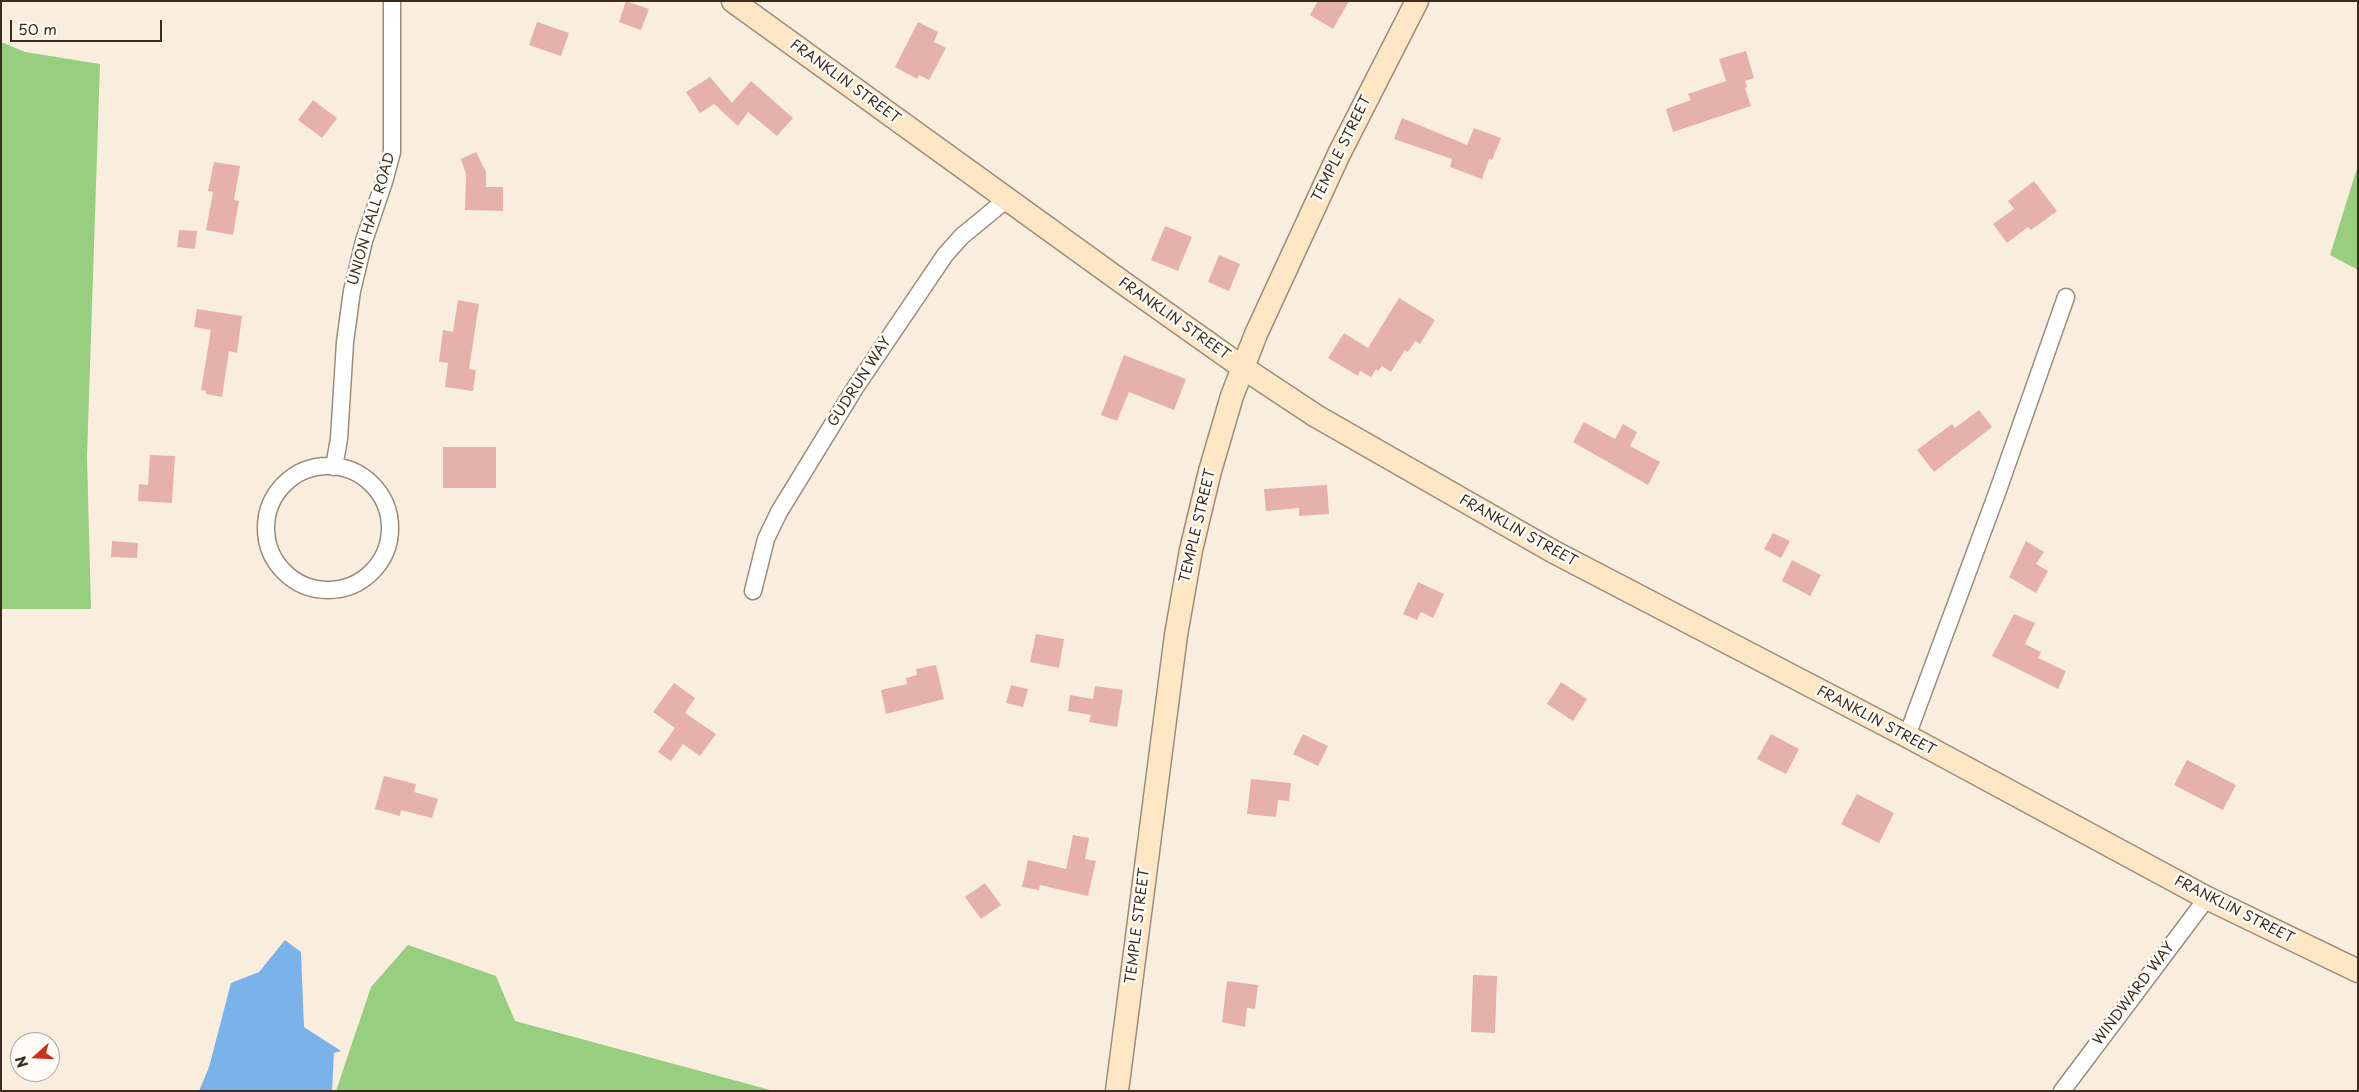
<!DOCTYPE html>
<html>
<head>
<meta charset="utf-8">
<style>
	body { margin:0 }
	#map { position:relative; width:2359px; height:1092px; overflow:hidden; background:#f9eede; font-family:"Playpen Sans",sans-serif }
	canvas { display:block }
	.frame { position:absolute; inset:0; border:2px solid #3b2a1e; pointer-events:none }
	.north { position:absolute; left:10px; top:1032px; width:50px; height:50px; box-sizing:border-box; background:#fdfcf7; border:1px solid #afa8a0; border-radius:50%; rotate:250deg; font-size:14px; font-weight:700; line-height:20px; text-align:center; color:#3b2a1e }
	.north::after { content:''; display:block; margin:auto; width:18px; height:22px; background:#c8321e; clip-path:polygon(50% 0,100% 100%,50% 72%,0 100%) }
	.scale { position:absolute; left:10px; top:20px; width:152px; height:22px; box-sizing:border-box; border:2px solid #3b2a1e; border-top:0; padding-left:6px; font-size:15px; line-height:18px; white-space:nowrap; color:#3b2a1e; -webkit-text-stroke:4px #fdfcf7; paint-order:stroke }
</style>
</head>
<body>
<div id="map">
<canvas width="2359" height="1092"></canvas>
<div class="frame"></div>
<div class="north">N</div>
<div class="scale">50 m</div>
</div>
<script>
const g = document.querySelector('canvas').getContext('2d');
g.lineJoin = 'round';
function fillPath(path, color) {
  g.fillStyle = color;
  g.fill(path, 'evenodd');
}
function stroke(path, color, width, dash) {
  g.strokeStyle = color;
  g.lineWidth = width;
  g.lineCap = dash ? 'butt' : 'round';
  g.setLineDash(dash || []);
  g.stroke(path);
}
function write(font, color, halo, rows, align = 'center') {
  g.font = font + ' "Playpen Sans",sans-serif';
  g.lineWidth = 5;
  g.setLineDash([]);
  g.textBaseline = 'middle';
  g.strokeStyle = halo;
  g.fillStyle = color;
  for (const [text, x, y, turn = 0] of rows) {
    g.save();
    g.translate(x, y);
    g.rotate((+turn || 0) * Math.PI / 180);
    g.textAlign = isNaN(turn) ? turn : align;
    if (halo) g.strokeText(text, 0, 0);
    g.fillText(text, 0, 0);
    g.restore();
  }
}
const green = new Path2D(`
	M1 42 25 52 100 64 87 456 91 609H1Z
	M2358 165V270L2330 255Z
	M408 945 496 976 515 1021 774 1091H336L371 987Z`);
const water = new Path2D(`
	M285 940 301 952 304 1027 341 1051 334 1053 332 1091H199L209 1067 231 983 259 972Z`);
const building = new Path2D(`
	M626 1 649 9 641 30 619 22Z
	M1318 1H1349L1333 29 1310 15Z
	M537 22 569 33 561 56 529 45Z
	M918 22 938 32 934 42 946 48 929 80 919 75 917 79 895 67Z
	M1746 51 1754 78 1745 81 1747 87 1745 88 1751 106 1673 132 1666 109 1691 100 1688 94 1726 81 1719 59Z
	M710 77 732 103 751 81 793 118 777 136 748 112 738 126 714 104 700 113 686 92Z
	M313 100 337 118 322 138 298 120Z
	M1402 118 1467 145 1474 128 1501 138 1492 160 1489 159 1482 179 1450 167 1452 159 1394 139Z
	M476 152 486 172V187H503V211L465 210 466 174 461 159Z
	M214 162 240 166 234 200 239 201 233 235 206 230 213 192 208 191Z
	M2034 181 2057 211 2031 230 2028 227 2007 243 1993 224 2014 209 2008 201Z
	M1165 226 1192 237 1178 271 1151 260Z
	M179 230 197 231 195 249 177 247Z
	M1219 255 1240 264 1229 291 1208 282Z
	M1399 298 1435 320 1420 344 1415 341 1408 352 1405 350 1391 372 1382 366 1378 371 1376 369 1371 377 1360 371 1358 376 1328 358 1344 333 1368 348Z
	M458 300 479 304 469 369 476 370 473 391 445 387 448 363 439 362 443 330 453 332Z
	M197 309 242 316 237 353 229 351 222 397 206 394V391L201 390 211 330 194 327Z
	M1124 355 1186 379 1174 410 1129 392 1117 421 1101 415Z
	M1979 410 1992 427 1934 472 1917 450 1952 424 1955 428Z
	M1584 422 1615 439 1623 424 1637 432 1630 446 1660 462 1648 485 1573 442Z
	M443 447H496V488H443Z
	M150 455 175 456 172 503 138 501 139 484 148 485Z
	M1327 485 1329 514 1299 516V508L1266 511 1264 489Z
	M1773 533 1790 541 1781 558 1764 549Z
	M112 541 138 543 137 558 111 557Z
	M2026 541 2044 552 2036 564 2048 571 2036 593 2009 577Z
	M1792 560 1821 575 1810 596 1782 581Z
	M1418 582 1444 594 1433 618 1421 612 1417 620 1403 614Z
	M2014 614 2035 623 2025 644 2041 652 2038 658 2066 671 2058 689 1992 656Z
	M1036 634 1064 639 1059 668 1030 662Z
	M936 665 944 699 886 714 881 690 907 684 906 678 917 675 916 669Z
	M1561 682 1587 699 1573 721 1547 704Z
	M674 683 695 698 685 713 716 734 700 756 683 744 671 761 658 752 675 728 653 712Z
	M1011 685 1028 689 1023 707 1006 703Z
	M1095 686 1123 690 1117 727 1089 722 1091 715 1068 711 1070 695 1093 699Z
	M1303 734 1328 746 1318 766 1293 754Z
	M1771 734 1799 749 1786 774 1757 759Z
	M2187 760 2236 785 2223 810 2174 785Z
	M384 776 416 784 414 792 438 799 432 818 401 810 400 816 375 809Z
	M1251 779 1291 783 1289 801 1278 800 1276 817 1247 814Z
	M1857 794 1894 813 1879 843 1841 824Z
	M1073 835 1089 838 1085 859 1096 861 1088 896 1040 885 1039 890 1022 887 1028 860 1066 869Z
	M985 883 1001 905 981 919 965 897Z
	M1473 975 1497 976 1495 1033 1471 1032Z
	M1227 981 1258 985 1255 1009 1247 1008 1245 1027 1222 1022Z`);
const street = new Path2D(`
	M266 528a62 62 0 1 1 124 0a62 62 0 1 1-124 0Z
	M334 467 339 439 345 342 352 291 364 241 384 182 392 152V1
	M753 591 766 539 779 512 855 388 945 255 962 236 1007 199
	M1907 736 1997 493 2066 297
	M2062 1091 2207 898`);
const secondary = new Path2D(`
	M733 1 1122 282 1242 367 1316 416 1554 552 1907 736 2207 898 2358 971
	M1117 1091 1176 635 1191 550 1210 471 1232 396 1256 334 1339 154 1417 1`);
const streetNames = [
	["FRANKLIN STREET",845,82,36],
	["TEMPLE STREET",1342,149,-64],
	["UNION HALL ROAD",372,219,-74],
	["FRANKLIN STREET",1174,319,35],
	["GUDRUN WAY",860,382,-57],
	["TEMPLE STREET",1198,526,-77],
	["FRANKLIN STREET",1518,531,29],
	["FRANKLIN STREET",1876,721,28],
	["FRANKLIN STREET",2234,910,27],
	["TEMPLE STREET",1138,926,-83],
	["WINDWARD WAY",2134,994,-53]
];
fillPath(green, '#97ce7f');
fillPath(water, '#7ab3ea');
fillPath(building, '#e6b1ab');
stroke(street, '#9a8c7e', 19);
stroke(secondary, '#9a8c7e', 25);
stroke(street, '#fff', 16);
stroke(secondary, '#fce6c4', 22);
write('14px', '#3b2a1e', '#fdfcf7', streetNames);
</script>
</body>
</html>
